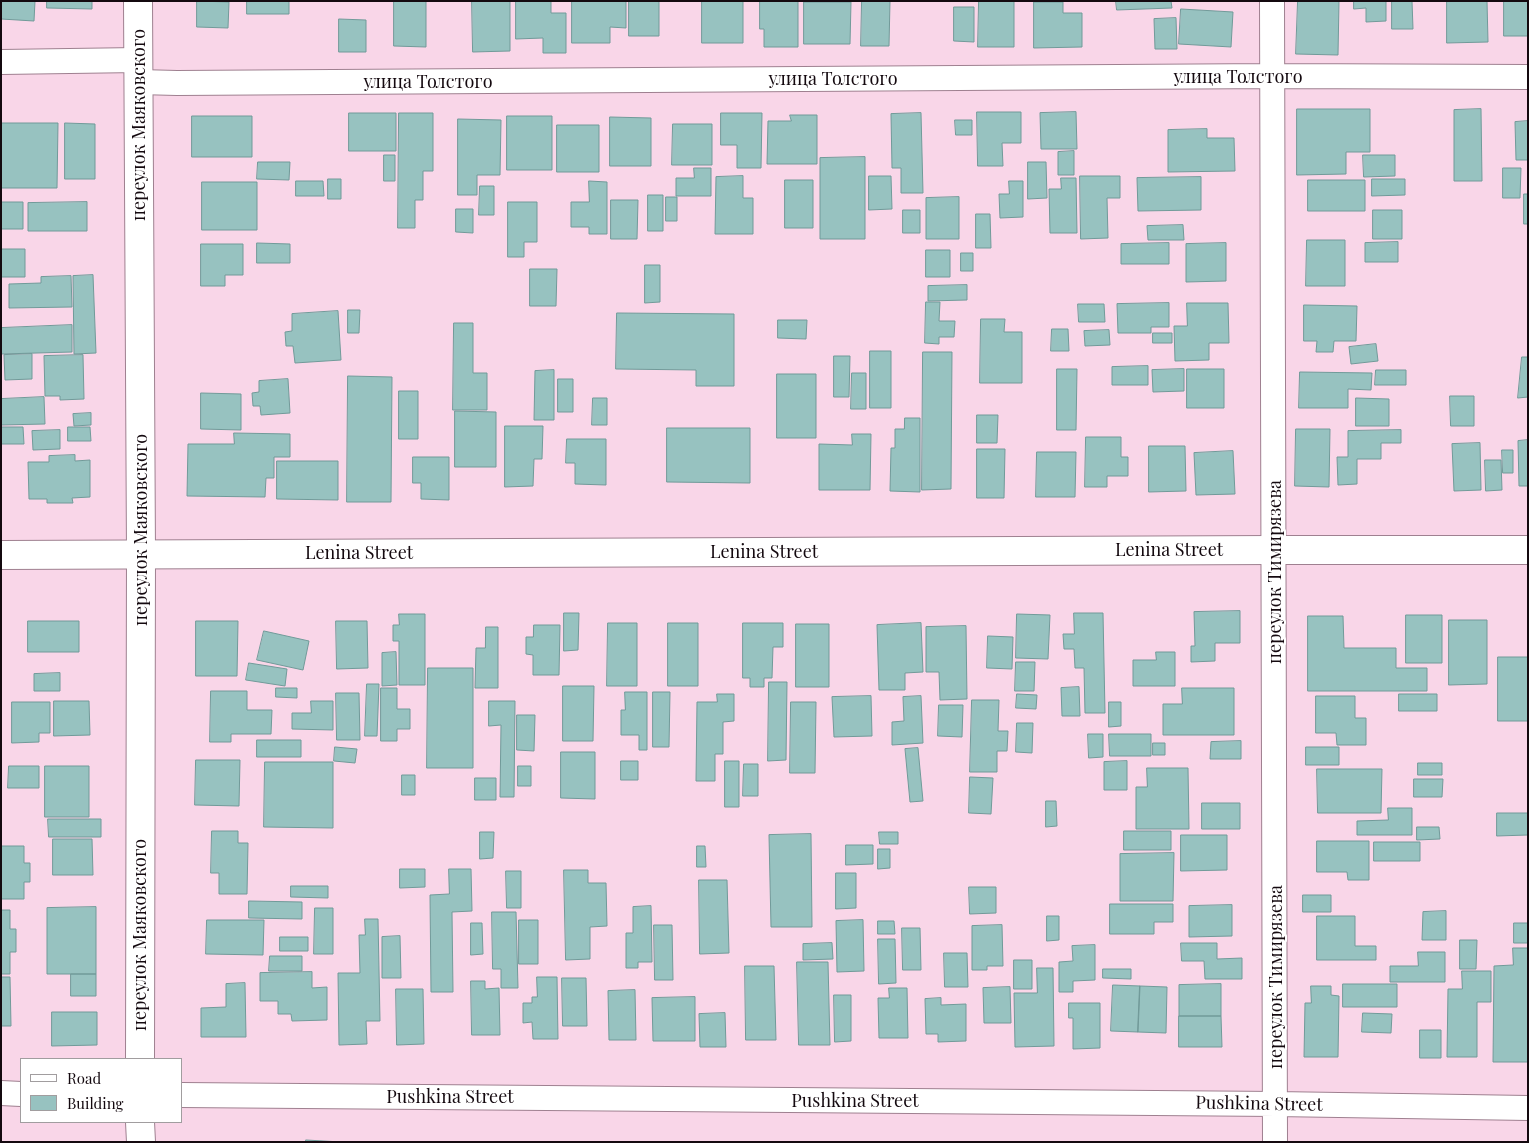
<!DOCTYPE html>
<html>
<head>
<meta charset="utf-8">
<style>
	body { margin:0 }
	#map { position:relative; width:1529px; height:1143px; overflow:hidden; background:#f9d6e8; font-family:"Playfair Display",serif }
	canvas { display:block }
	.frame { position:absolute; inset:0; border:2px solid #14090f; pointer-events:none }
	.legend { position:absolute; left:20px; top:1058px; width:162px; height:65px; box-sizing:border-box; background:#fff; border:1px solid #a19d9f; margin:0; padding:6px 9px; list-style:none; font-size:15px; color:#14090f }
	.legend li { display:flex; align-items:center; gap:10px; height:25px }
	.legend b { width:25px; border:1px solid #a19d9f }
</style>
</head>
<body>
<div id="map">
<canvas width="1529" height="1143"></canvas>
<div class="frame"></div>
<ul class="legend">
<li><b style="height:6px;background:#fff"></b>Road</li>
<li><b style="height:14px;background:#97c2c0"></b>Building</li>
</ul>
</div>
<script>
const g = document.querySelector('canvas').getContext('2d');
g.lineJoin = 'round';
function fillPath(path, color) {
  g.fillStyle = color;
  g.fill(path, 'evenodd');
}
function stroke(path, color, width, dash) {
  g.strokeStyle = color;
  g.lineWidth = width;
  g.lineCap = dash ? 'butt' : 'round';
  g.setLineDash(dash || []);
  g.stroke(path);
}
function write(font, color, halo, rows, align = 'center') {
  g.font = font + ' "Playfair Display",serif';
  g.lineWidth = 4;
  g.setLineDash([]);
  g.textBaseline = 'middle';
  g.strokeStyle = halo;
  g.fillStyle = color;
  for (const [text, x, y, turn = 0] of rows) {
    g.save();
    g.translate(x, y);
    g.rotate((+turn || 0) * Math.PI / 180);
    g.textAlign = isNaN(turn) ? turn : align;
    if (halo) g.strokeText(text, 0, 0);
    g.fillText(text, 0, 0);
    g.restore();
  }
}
const building = new Path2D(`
	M1 1H35L34 21 1 19Z
	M47 1H92V9L47 8Z
	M197 1 229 2 228 28 197 27Z
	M247 1H289V14H247Z
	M394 1H426V47L394 46Z
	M472 1H510V51L473 52Z
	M516 1H551V13H566V53H543V38L516 39Z
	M572 1H626V28L610 27V43H572Z
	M629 1H659V36H629Z
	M702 1H743V43H702Z
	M760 1H798V47H764V29H760Z
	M862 1H890L889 46H861Z
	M979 1H1014V47H978Z
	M1116 1H1171L1172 8 1117 10Z
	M1298 1H1339L1338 55 1296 54Z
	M1354 1H1386V21L1366 22V8L1354 9Z
	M1392 1H1412L1413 29H1392Z
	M1447 1H1487L1488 42 1447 43Z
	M1504 1H1528V36H1504Z
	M804 2H851L850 44H804Z
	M1034 2H1063V13H1082V47L1034 48Z
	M954 7H974V42L954 41Z
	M1181 9 1233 12 1231 47 1179 44Z
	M1176 18 1177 49H1155L1154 19Z
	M339 19 366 20V52H339Z
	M1297 109H1370V152H1346V174L1297 175Z
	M1481 109 1482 181H1454V110Z
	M977 112H1021V143H1002L1003 166H978Z
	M1076 112 1077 149H1041L1040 113Z
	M349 113H396V151H349Z
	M399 113H433V171H423V200H415V228H398Z
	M721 113H762L761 168H737V145H721Z
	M921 113 923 193H901V168H892L891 114Z
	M790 115H817V164H767L768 121H791Z
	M192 116H252V157H192Z
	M507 116H552V170H507Z
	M610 117 651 118V166H610Z
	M458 119 501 120 500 175H477V195H458Z
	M955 120H972V135H956Z
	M1528 121V160H1516L1515 122Z
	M1 123H58L57 188H1Z
	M65 123 95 124V179H65Z
	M673 124H712V165H672Z
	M557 125H599V172H557Z
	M1207 129V138H1234L1235 171 1168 172V130Z
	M1074 151V175H1058V152Z
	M384 155H395V181H384Z
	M1363 155H1395V176L1364 177Z
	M865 157V239H820V158Z
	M258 162H290L289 180 257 179Z
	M1028 162H1046L1047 198 1028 199Z
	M694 168H711V196H676V178H694Z
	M1503 168H1521L1520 198H1503Z
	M743 176V198H753V234H715L716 177Z
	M869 176H891L892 209 869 210Z
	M1080 176H1120V198H1107L1108 238 1081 239Z
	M1201 177V210L1138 211 1137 178Z
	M1061 178H1076L1077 233H1050L1049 189H1061Z
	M328 179H341V199H328Z
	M1372 179H1405V195L1372 196Z
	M785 180H813V228H785Z
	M1308 180H1365V211H1308Z
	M296 181H323L324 196H296Z
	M589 181 607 182V234H589V227H571V202H589Z
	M1009 181H1023V217L1000 218 999 194H1009Z
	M202 182H257V230H202Z
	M480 186H494V215H479Z
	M1524 194H1528V224H1524Z
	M648 195H663V231H648Z
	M666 197H677V221H666Z
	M959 197V239H926V198Z
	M611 200H638L637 239H611Z
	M1 202H23V229H1Z
	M87 202V231H28V203Z
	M508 202H537V242H524V257H508Z
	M456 209H473V233L456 232Z
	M903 210H920V233H903Z
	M1373 210H1402V239H1373Z
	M976 214H990L991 248H976Z
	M1183 225 1184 240H1148L1147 226Z
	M1307 240H1345V286H1306Z
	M1398 242V262H1365V243Z
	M257 243 290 244V263H257Z
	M1169 243V264H1121V244Z
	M1226 243V281L1186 282V244Z
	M201 244H243V275H225V286H201Z
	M1 249H25V277H1Z
	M926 250H950V277H926Z
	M961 253H973V271H961Z
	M645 265H660V302L645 303Z
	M530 269H557L556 306H530Z
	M93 275 96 353 74 354 73 276Z
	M71 276 72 307 9 308V284L41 283V277Z
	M967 285V300L928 301V286Z
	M926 302H940L939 321H955L954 337H939V344L925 343Z
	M1169 303V327H1151V333H1118L1117 304Z
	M1187 303H1228L1229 343H1209V360L1175 361 1174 326H1187Z
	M1078 304H1104L1105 322H1079Z
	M1304 305 1357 306 1356 341H1334L1333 352H1316L1317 341H1304Z
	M348 310H360L359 333H348Z
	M338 311 341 360 295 363 293 346H286L285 332 292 331V314Z
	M617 313 734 314V386H696V370L616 369Z
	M981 319H1005L1004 332H1022V383H980Z
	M778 320H807L806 339 778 338Z
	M454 323H473V373H487V410H453Z
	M72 325V352L1 354V328Z
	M1052 329H1068L1069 351H1051Z
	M1109 330 1110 345 1085 346 1084 331Z
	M1153 333H1172V343H1153Z
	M1376 344 1378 361 1351 364 1349 347Z
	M870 351H891V408H870Z
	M923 352H952L951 489 922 490Z
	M32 354V379L5 380 4 355Z
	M83 355 84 399 60 400V396H45L44 356Z
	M834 356H850L849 397H834Z
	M1522 357H1528V397L1518 398Z
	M1148 366V385H1112V367Z
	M1057 369H1077L1076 430H1057Z
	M1184 369V391L1153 392 1152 370Z
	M1187 369H1224V408H1187Z
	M554 370V420H534L535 371Z
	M1376 370H1406V385H1375Z
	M1300 372 1372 373 1371 390 1348 389V408H1299Z
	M852 373H866V409H851Z
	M777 374H816V438H777Z
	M348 376 392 377 391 502H347Z
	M288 379 290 413 261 415 260 406H253L252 393 259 392V381Z
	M558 379H573V412H558Z
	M399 391H418V439H399Z
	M201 393 241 394V430L201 429Z
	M1450 396H1474V426H1451Z
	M44 397 45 424 1 425V399Z
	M593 398H607V425H592Z
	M1356 398 1389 399V426H1356Z
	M455 411 496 412V467H455Z
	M91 413V425L74 426 73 414Z
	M977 415H998L997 443H977Z
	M905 418H920V492L890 491 891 448H895V429H904Z
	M505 426H543L542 459H534L533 486 505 487Z
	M1 427H23L24 444H1Z
	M68 427H90L91 441H68Z
	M667 428H750V483L667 482Z
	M1296 429H1330L1329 487 1295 486Z
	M60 430V449L33 450 32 431Z
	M1401 430V443H1381V459H1357V484L1338 485 1337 457H1348V431Z
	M234 433 290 434V457H274V478H266L265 497 187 496 188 444H234Z
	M852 434H871L870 490H819V444L852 445Z
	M1086 437H1121V457H1128V476H1107V487H1085Z
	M567 439H606V485L575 484V463H566Z
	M1528 440V486H1519L1518 441Z
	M1480 443 1481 490 1454 491 1452 444Z
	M1149 446H1185L1186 491 1149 492Z
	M977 449H1005L1004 498H977Z
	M1502 450H1513V473H1503Z
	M1233 451 1235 494 1196 495 1194 453Z
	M1037 452H1076L1075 497H1036Z
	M75 455V461L90 460V497L72 498 73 503H47V499H29L28 462H49V456Z
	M413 457H449V500L421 499V483H413Z
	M1485 460H1501L1502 490 1486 491Z
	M277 461H338V500L277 499Z
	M1240 611V643H1215V661L1191 662V646H1195L1194 612Z
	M564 613H579L578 650 564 651Z
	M1074 613H1103L1105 713H1085L1084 668H1075L1074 649H1064L1063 634H1074Z
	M399 614H425V685H399V641H393V625H399Z
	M1017 614 1050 615 1048 659 1016 658Z
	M1406 615H1442V663H1406Z
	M1308 616H1343L1344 648H1396V668H1427V691H1308Z
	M1449 620H1487V684L1449 685Z
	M28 621H79V652H28Z
	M196 621H238L237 676H196Z
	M336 621H367L368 668 337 669Z
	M608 623H637V686H607Z
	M668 623H698V686H668Z
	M743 623H783V647H773L772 678H764V687H750V678H743Z
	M921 623 923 672 905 673V690H879L877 625Z
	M796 624H829V687H796Z
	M534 625H560L559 675H533V655L526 654V637H533Z
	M966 626 967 699 940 700 939 672H926V627Z
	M486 627H498V688H475L476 648H485Z
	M264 631 309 641 303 670 257 660Z
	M988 636 1013 637 1012 669 987 668Z
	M396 652 397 685 382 686V653Z
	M1156 652H1175V686H1133V660H1156Z
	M1498 657H1528V721H1498Z
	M1016 662H1035L1034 691H1015Z
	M249 663 287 669 285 686 246 680Z
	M428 668H473V768H427Z
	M60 673V691H34V674Z
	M769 682H787L786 760 768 761Z
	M367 684H379L377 736H365Z
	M563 686H594L593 741H563Z
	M1079 687 1080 716H1062L1061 688Z
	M276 688H297V698L276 697Z
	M381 688H397V709H410V729H397V741H381Z
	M1182 688H1234V735H1163V704H1182Z
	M211 691H247V710H272L271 734H231V742H210Z
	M625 692H647V750H639V735H621V710H625Z
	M653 692H670L669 747H653Z
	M336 693H359L360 740H337Z
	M717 694H734V721L723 722V754H715V781H696L697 702H717Z
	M1017 694 1037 695 1036 709 1016 708Z
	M1399 694H1437V711H1399Z
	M871 696 872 736 834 737 832 697Z
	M921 696 923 743 892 745V722L904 721 903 697Z
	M1316 696H1355V718H1366V745H1337L1336 733H1316Z
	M972 700H999L998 731H1008L1007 751H997V772H970Z
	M54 701H89L90 735 54 736Z
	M311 701H333V730L292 729V713H311Z
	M489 701H515L514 797H500L501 725 489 726Z
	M12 702H50V733H39V742L12 743Z
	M791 702H816L815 773H790Z
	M1109 702H1121V726L1109 727Z
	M939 705H963L962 737 938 736Z
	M517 715H535L534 751 517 750Z
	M1017 723H1033L1032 753 1016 752Z
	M1088 734H1103V757L1089 758Z
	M1109 734H1151V756H1110Z
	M257 740H301V757H257Z
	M1241 741V759H1210L1211 742Z
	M1153 743H1165V755H1153Z
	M335 747 357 749 355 763 334 761Z
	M1306 747H1339V765H1306Z
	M918 748 923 801 910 802 905 749Z
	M561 752H595V799L561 798Z
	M196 760H240L239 806 195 805Z
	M621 761H638V780H621Z
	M725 761H739V807H725Z
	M1127 761V790H1104V762Z
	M265 762H333V828L264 827Z
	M1418 763H1442V775H1418Z
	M744 764H758V796H743Z
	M9 766H39V788H8Z
	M45 766H89V817H45Z
	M518 766H531V786H518Z
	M1147 768H1188L1189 829H1136V787H1147Z
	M1317 769H1382L1381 813H1318Z
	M402 775H415V795H402Z
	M970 777 993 778 991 814 969 813Z
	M475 778H496V800H475Z
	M1414 779H1443L1442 797H1414Z
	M1046 801H1056L1057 826 1046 827Z
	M1202 803H1240V829H1202Z
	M1388 808H1412V835H1357V821L1388 820Z
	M1497 813H1528V835L1497 836Z
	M48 819H101V837H49Z
	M1417 827H1439L1440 839 1417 840Z
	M212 831H238V843H248L247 894H219V873H211Z
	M1124 831H1171V850H1124Z
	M480 832H494L493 858 480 859Z
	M879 832H898V844H880Z
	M811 834 812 927H771L769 835Z
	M1181 835H1227V870L1181 871Z
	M53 839H92L93 875H53Z
	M1317 841H1369V880H1348L1347 872H1317Z
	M1374 842H1420V861H1374Z
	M846 845H873V864L846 865Z
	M1 846H24V863H30V882H24V899H1Z
	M697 846H705L706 867H697Z
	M878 849H890V868L878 869Z
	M1174 853 1173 901H1120V854Z
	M400 869H425V887L400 888Z
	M449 869H471L472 911 452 912 453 992H431L430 895 449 894Z
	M564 870H588V883H606L607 926 590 927V959L566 960Z
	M506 871H521V908H507Z
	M836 873H856V908L836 909Z
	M699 880H727L729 953 700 954Z
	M291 886H328V898L291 897Z
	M969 887H996V913L970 914Z
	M1303 895H1331V912H1303Z
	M249 901 302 902V919L249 918Z
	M1110 904H1173V922H1154V934H1110Z
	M1232 905V936L1189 937V906Z
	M651 906 652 962H638V968H626V933H633V907Z
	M96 907V974H47V908Z
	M315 908H333V954H314Z
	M1 910H10V929H16V952H10V974H1Z
	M1446 911V940H1422L1423 912Z
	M492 912H516L518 988H501V969H493Z
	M1047 916H1059V940L1047 941Z
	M1317 916H1355V946H1376V960H1317Z
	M365 919H378L380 1021H366L367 1044 339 1045 338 973H360L359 935H365Z
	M207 920H264L263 955 206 954Z
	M519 920H538V964H519Z
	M863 920 864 971 837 972 836 921Z
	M878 921H894L895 934H878Z
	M471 923H482L483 954 471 955Z
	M1514 923H1528V943H1514Z
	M654 925H672L673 980H655Z
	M1002 925 1003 966H987V970H972V926Z
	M902 928H920L921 970H903Z
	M400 936 401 978H382V937Z
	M280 937H308V951H280Z
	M878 939H895L896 983 879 984Z
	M1460 940H1477L1476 969H1460Z
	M832 943 833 959 803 960V944Z
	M1181 943H1217V959L1242 958V979H1205L1204 961H1182Z
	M1095 945V980L1073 981V992H1059V962L1073 961 1072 946Z
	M1513 948H1528V1062H1493L1494 966 1513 965Z
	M1418 952H1445V982H1390V966H1418Z
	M944 953H967L968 987H945Z
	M270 956H302V971H269Z
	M1014 960H1032V989H1014Z
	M797 962H828L830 1045H799Z
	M745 966H774L776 1040H746Z
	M1037 968H1053L1054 1046 1015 1047 1014 993H1037Z
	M1103 969H1131V979L1103 978Z
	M1462 971H1491V1002H1477V1057H1447L1448 989H1462Z
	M312 972V988L327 987V1020L292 1021 291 1014H278V1001H260V973Z
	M71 974H96V996H71Z
	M1 977H10L11 1026H1Z
	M537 977H557L558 1039H533L532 1022 523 1023V1003H532V997H537Z
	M562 978H586L587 1026H563Z
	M471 981H485V989L499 988 500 1035H472Z
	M245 983 246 1037H201V1008L226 1007V984Z
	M1221 984V1016H1179V985Z
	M1343 984H1397V1007H1343Z
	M1113 985 1140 986 1138 1032 1111 1031Z
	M1140 986 1167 987 1166 1033 1138 1032Z
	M1311 986H1331V995L1339 996 1338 1057H1304L1305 1003H1311Z
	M1010 987 1011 1023H984L983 988Z
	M889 988H907L908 1038H879L878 998H889Z
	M396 989H423L424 1044 397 1045Z
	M635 990 636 1040H609L608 991Z
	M834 995H851V1041L835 1042Z
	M695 997V1041H653L652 998Z
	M941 998V1005L966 1004V1041L938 1042V1034H926L925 999Z
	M1069 1003H1100V1048L1073 1049V1018H1069Z
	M52 1012H97V1045L52 1046Z
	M725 1013 726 1047H700L699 1014Z
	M1363 1013 1392 1014 1391 1033 1362 1032Z
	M1179 1016H1221L1222 1047H1179Z
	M1420 1030H1441V1058H1420Z
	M306 1140 341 1142H306Z`);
const minor = new Path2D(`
	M1272 1 1275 1142
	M1 62 138 60
	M139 82 177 83 1273 76 1528 77
	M1 1093 21 1094
	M181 1095 1276 1104 1528 1108`);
const tertiary = new Path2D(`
	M1 555 1275 550H1528`);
const secondary = new Path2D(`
	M138 1 141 554 140 1059
	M140 1122 141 1142`);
const streetNames = [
	["улица Толстого",1238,77],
	["улица Толстого",833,79],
	["улица Толстого",428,82],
	["переулок Маяковского",139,125,-90],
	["переулок Маяковского",141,530,-90],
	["Lenina Street",1169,550],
	["Lenina Street",764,552],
	["Lenina Street",359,553],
	["переулок Тимирязева",1275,572,-90],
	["переулок Маяковского",140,935,-90],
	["переулок Тимирязева",1276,977,-90],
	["Pushkina Street",450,1097],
	["Pushkina Street",855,1101],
	["Pushkina Street",1259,1104,1]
];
fillPath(building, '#97c2c0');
stroke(building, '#719a99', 1);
stroke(minor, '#9f8090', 26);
stroke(tertiary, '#9f8090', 30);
stroke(secondary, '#9f8090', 30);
stroke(minor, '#fff', 24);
stroke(tertiary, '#fff', 28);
stroke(secondary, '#fff', 28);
write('18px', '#14090f', '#fff', streetNames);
</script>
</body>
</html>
